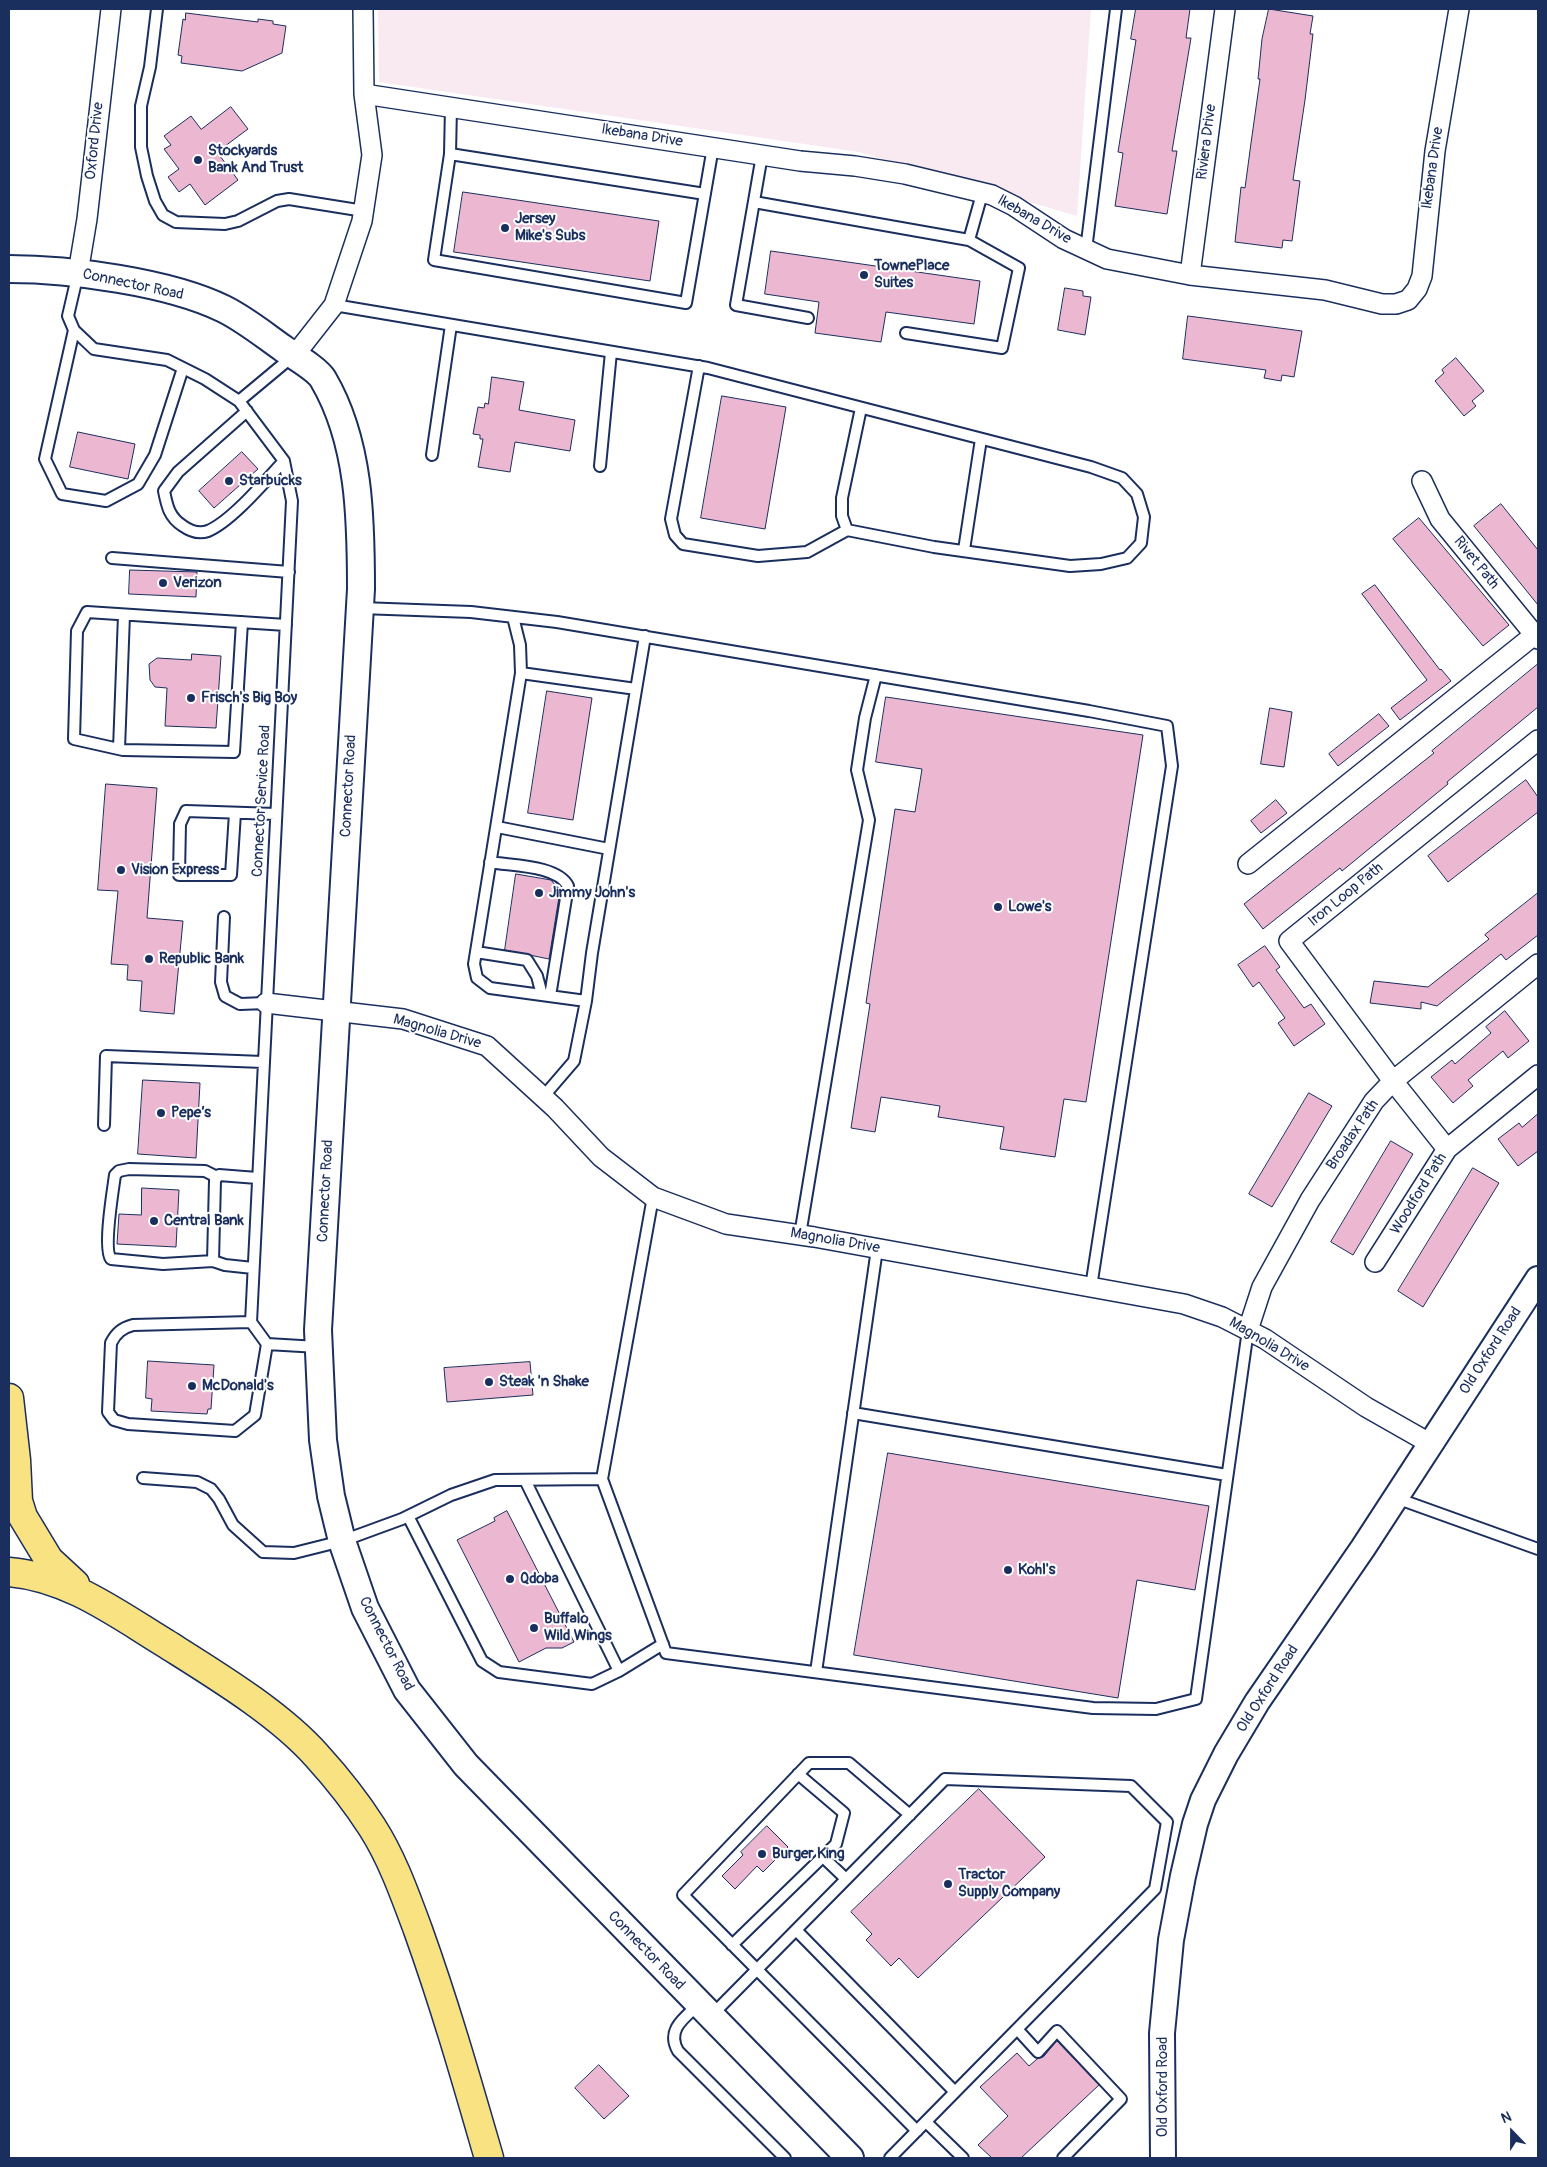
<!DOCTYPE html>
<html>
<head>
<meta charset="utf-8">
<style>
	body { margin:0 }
	#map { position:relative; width:1547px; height:2167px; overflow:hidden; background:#fff; font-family:Pangolin,sans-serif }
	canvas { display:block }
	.frame { position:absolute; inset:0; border:10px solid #1b2f5e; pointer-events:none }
	.north { position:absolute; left:1487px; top:2107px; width:50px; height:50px; -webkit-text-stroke:4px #fff; paint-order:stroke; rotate:338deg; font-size:14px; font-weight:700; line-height:20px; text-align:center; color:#1b2f5e }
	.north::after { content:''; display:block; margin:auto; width:18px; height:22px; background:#1b2f5e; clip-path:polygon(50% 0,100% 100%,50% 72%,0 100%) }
</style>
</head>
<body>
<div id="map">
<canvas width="1547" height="2167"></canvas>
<div class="frame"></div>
<div class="north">N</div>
</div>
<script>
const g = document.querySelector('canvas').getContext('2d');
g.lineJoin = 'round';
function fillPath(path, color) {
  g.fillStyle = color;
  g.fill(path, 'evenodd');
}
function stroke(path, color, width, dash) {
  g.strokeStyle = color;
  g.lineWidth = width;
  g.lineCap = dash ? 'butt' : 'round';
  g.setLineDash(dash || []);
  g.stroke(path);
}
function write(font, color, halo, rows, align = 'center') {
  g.font = font + ' Pangolin,sans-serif';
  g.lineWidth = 4;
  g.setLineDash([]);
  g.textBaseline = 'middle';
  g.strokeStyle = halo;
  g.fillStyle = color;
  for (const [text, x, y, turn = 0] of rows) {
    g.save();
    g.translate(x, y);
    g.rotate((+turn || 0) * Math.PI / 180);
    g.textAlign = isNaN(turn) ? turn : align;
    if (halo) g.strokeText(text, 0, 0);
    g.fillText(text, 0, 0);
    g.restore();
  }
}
const built = new Path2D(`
	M378 9H1091L1077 216 859 152 379 82Z`);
const building = new Path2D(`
	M1136 9H1190L1186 38H1191L1172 151H1177L1167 214 1115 206 1123 153 1118 152 1136 40 1131 39Z
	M1269 9 1313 16 1310 34H1313L1305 100 1293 180 1300 181 1292 241 1283 240 1282 248 1235 242 1241 187 1245 188 1251 143 1260 79H1258L1262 39Z
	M186 13 258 22V19L273 21V24L286 26 282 53 242 71 181 63 182 56 178 55 183 19 185 20Z
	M231 107 248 129 217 152 238 180 205 205 190 184 179 192 168 177 179 169 164 149 171 145 164 136 191 116 201 129Z
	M463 192 659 221 650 281 454 252Z
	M771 251 980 281 974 324 886 312 881 342 815 333 819 302 765 294Z
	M1065 288 1083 291V296L1091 297 1085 335 1058 330Z
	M1188 316 1302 331 1294 377 1282 375 1281 381 1264 378 1266 370 1183 359Z
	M1456 358 1484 391 1472 401 1476 406 1464 416 1435 381 1444 373 1442 370Z
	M492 377 524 382 519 410 575 420 570 451 515 442 510 472 478 467 483 439H480V435L473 434 478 407 484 408 485 403 488 404Z
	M722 396 786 407 765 529 701 518Z
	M78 432 135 444 128 479 70 467Z
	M242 452 258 469 214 508 199 491Z
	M1501 504 1538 550V605L1474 526Z
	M1419 518 1509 625 1483 646 1393 539Z
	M130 570 197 572 196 597 129 594Z
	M1375 585 1440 670 1441 669 1451 681 1400 720 1391 708 1427 680 1362 594Z
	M192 654 221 656 216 728 165 726 167 688 155 687 150 680 149 664 157 658 191 660Z
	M1538 664V707L1447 782 1448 784 1342 871 1340 868 1263 929 1244 904 1434 753 1432 751Z
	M547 691 592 698 573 820 528 813Z
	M886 697 1143 735 1086 1102 1064 1099 1055 1157 1000 1149 1004 1127 938 1117 940 1106 881 1097 875 1132 851 1128 870 1004 866 1003 895 809 915 812 922 769 876 762Z
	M1270 708 1292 712 1284 767 1261 764Z
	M1379 714 1389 726 1338 766 1329 754Z
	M1526 780 1538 797V812L1448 882 1428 856Z
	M106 784 157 788 147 918 183 921 174 1014 140 1011 142 981 127 980 128 965 111 964 118 891 98 890Z
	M1276 800 1287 813 1261 833 1251 821Z
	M516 874 551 880 560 891 549 959 505 950Z
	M1538 893V935L1506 960 1501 954 1437 1006 1421 1002V1009L1370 1003 1374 981 1428 987 1489 939 1485 935Z
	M1265 946 1280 967 1276 970 1304 1008 1311 1004 1325 1024 1294 1046 1278 1023 1285 1018 1259 982 1253 987 1238 965Z
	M1505 1011 1529 1041 1508 1058 1503 1051 1468 1080 1473 1086 1453 1103 1431 1077 1452 1060 1455 1064 1491 1033 1486 1027Z
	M143 1080 200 1083 196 1158 138 1154Z
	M1309 1093 1332 1106 1272 1207 1249 1194Z
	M1538 1114V1151L1518 1166 1498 1139 1519 1123 1522 1127Z
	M1391 1141 1413 1154 1353 1255 1331 1242Z
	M1473 1168 1499 1183 1423 1307 1398 1291Z
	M142 1188 179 1190 176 1247 117 1244 119 1214 141 1215Z
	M148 1361 214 1365 211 1409H208L207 1414 151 1411 152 1399 146 1398Z
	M530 1362 533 1395 447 1402 444 1368Z
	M888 1453 1209 1506 1195 1590 1137 1580 1118 1698 854 1655Z
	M507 1511 574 1642 562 1648H546L519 1662 457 1540 495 1521 494 1518Z
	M979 1789 1045 1857 918 1978 899 1958 891 1966 866 1940 872 1934 851 1912Z
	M767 1826 788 1847 763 1872 757 1866 735 1889 722 1876 743 1855 741 1852Z
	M1057 2041 1099 2085 1021 2158H992L978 2145 1008 2116 980 2087 1017 2053 1029 2066 1037 2059 1043 2057Z
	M599 2065 629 2096 604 2119 575 2088Z`);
const service = new Path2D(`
	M157 9 150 67 141 106V147L147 176 155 201 163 215 176 222 225 224 238 221 277 201 289 199 364 211
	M451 107 450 154 434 260 686 303 713 147
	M450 154 705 194
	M762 155 736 305 808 318
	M754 202 969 240 1019 268 1002 348 906 333
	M969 240 982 194
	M1086 250 1116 9
	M78 273 68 316 74 330 94 349 167 360 205 379 239 401 284 461 292 501 251 1322 267 1344 318 1347
	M334 305 708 368 1091 467 1122 478 1137 494 1144 517 1141 543 1127 558 1101 564 1070 566 934 547 847 530 842 516V498L861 408
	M74 330 45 459 62 494 106 501 138 484 155 455 183 368
	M699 366 671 519 675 535 683 544 758 556 807 552 847 530
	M239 401 293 356
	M247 411 178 472 164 491C167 506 169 517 183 526 190 531 199 534 208 531 232 521 266 480 284 461
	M432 455 451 325
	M600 466 611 352
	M964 550 981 439
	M112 558 289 572
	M361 608 471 612 557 622 1089 711 1167 726 1172 766 1091 1287
	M513 617 520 645 521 673 474 964 477 978 490 988 586 1001
	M242 622 234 752 123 750 74 739 77 631 87 612 286 625
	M521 673 636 689
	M119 749 124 615
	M235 813 231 875H179L180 824 186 811 276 814
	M497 827 609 849
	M490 862C512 866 557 865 568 886L550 996
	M224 917 221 982 225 996 240 1004 266 1003
	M476 952 527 960 537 976 542 995
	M543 1097 574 1061 586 1001 592 953 645 636
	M104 1125 106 1056 263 1062
	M653 1197 602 1479 666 1653 1093 1708 1156 1709 1196 1699 1248 1330
	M800 1235 869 820 857 770 865 718 876 675
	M213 1261 163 1264 111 1259C103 1249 113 1190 115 1175L119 1171 129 1169 205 1171 217 1177
	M253 1268 225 1265 213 1261 215 1180 219 1175 257 1178
	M251 1322 133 1325C122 1328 116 1333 111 1343L108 1412 114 1420 128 1424 235 1431 255 1415 267 1344
	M853 1413 1227 1475
	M143 1478 197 1482 211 1489 219 1499 233 1525 263 1552 294 1553 342 1541 402 1519 451 1495 495 1480 602 1479
	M525 1480 619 1671
	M1396 1498 1538 1549
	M408 1516 482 1661 499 1672 592 1684 619 1671 663 1644
	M816 1672 877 1249
	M910 1815 849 1763H809L683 1895 917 2131
	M823 1857 846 1879
	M796 1930 955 2092
	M732 1945 836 1844 844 1813 798 1774
	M698 2005C684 2018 666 2030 678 2051L785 2158
	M711 2016 945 1779 1131 1786 1167 1822 1155 1889 890 2158
	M1017 2029 1038 2052 1057 2031 1121 2099 1063 2158
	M926 2122 963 2158`);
const minor = new Path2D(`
	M364 94 800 161 855 166 905 174 992 195 1014 206 1064 239 1107 259 1190 275 1325 290 1382 304H1396L1408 300 1417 289 1422 276 1435 151 1459 9
	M78 273 87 219 111 9
	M1190 275 1225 9
	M294 356 334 305 362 221 372 155 364 94 363 9
	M1422 481 1440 519 1538 639
	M1248 864 1538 632
	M266 1003 403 1019 487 1046 555 1108 601 1157 653 1197 726 1224 814 1237 1184 1304 1222 1317 1265 1339 1366 1407 1431 1444
	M1447 1149 1393 1081 1289 941 1538 740
	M1375 1262 1447 1149 1538 1075
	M1248 1330 1262 1287 1310 1200 1374 1101 1393 1081 1538 964`);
const tertiary = new Path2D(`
	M1163 2158 1162 2033 1171 1940 1183 1876 1195 1824 1203 1800 1226 1754 1257 1702 1363 1548 1538 1279`);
const secondary = new Path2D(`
	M9 269C70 269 169 282 224 309 246 320 264 335 284 349 294 356 317 369 323 379 360 442 361 519 361 589L318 1330 323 1440 331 1496 342 1541 365 1608 407 1690 466 1765 850 2158`);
const motorway = new Path2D(`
	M9 1398 16 1460 18 1501 23 1517 49 1560 75 1584
	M9 1572C68 1577 116 1613 165 1643 214 1674 279 1713 317 1756 337 1778 356 1802 372 1827 392 1858 405 1895 418 1930 445 2005 467 2082 489 2158`);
const markers = [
	[198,160,5,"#1b2f5e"],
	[505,228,5,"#1b2f5e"],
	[864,275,5,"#1b2f5e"],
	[229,481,5,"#1b2f5e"],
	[163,583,5,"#1b2f5e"],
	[191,698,5,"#1b2f5e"],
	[121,870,5,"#1b2f5e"],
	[539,893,5,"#1b2f5e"],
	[998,907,5,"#1b2f5e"],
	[149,959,5,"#1b2f5e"],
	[161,1113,5,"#1b2f5e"],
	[154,1221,5,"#1b2f5e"],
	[489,1382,5,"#1b2f5e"],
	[192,1386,5,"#1b2f5e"],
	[1008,1570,5,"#1b2f5e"],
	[510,1579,5,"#1b2f5e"],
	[534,1628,5,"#1b2f5e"],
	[762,1854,5,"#1b2f5e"],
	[948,1884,5,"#1b2f5e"]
];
const streetNames = [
	["Ikebana Drive",642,136,9],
	["Oxford Drive",95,141,-84],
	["Riviera Drive",1207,142,-83],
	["Ikebana Drive",1433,168,-82],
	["Ikebana Drive",1034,220,30],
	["Connector Road",133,285,12],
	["Rivet Path",1476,563,51],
	["Connector Road",349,786,-87],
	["Connector Service Road",262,801,-87],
	["Iron Loop Path",1346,895,-39],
	["Magnolia Drive",437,1032,16],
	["Broadax Path",1353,1135,-56],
	["Connector Road",326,1191,-87],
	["Woodford Path",1419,1194,-58],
	["Magnolia Drive",835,1241,10],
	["Magnolia Drive",1269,1345,31],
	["Old Oxford Road",1491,1351,-57],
	["Connector Road",386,1644,63],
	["Old Oxford Road",1268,1689,-57],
	["Connector Road",646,1951,46],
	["Old Oxford Road",1163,2087,-90]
];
const poiNames = [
	["Stockyards",208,151],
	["Bank And Trust",208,168],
	["Jersey",515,219],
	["Mike's Subs",515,236],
	["TownePlace",874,266],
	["Suites",874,283],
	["Starbucks",239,481],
	["Verizon",173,583],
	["Frisch's Big Boy",201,698],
	["Vision Express",131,870],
	["Jimmy John's",549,893],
	["Lowe's",1008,907],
	["Republic Bank",159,959],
	["Pepe’s",171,1113],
	["Central Bank",164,1221],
	["Steak 'n Shake",499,1382],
	["McDonald's",202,1386],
	["Kohl's",1018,1570],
	["Qdoba",520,1579],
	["Buffalo",544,1619],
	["Wild Wings",544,1636],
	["Burger King",772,1854],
	["Tractor",958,1875],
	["Supply Company",958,1892]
];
fillPath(built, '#f9e9f1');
fillPath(building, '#ecb7d0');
stroke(building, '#1b2f5e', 1);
stroke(service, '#1b2f5e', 14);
stroke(minor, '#1b2f5e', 22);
stroke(tertiary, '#1b2f5e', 28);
stroke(secondary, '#1b2f5e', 30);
stroke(motorway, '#1b2f5e', 31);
stroke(service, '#fff', 10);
stroke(minor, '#fff', 19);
stroke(tertiary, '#fff', 24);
stroke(secondary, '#fff', 26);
stroke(motorway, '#f8e281', 28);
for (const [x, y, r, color] of markers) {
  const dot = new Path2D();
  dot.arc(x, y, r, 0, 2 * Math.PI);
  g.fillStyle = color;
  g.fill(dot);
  stroke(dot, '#fff', 2);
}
write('15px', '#1b2f5e', '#fff', streetNames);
write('bold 15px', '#1b2f5e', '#fff', poiNames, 'left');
</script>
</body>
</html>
